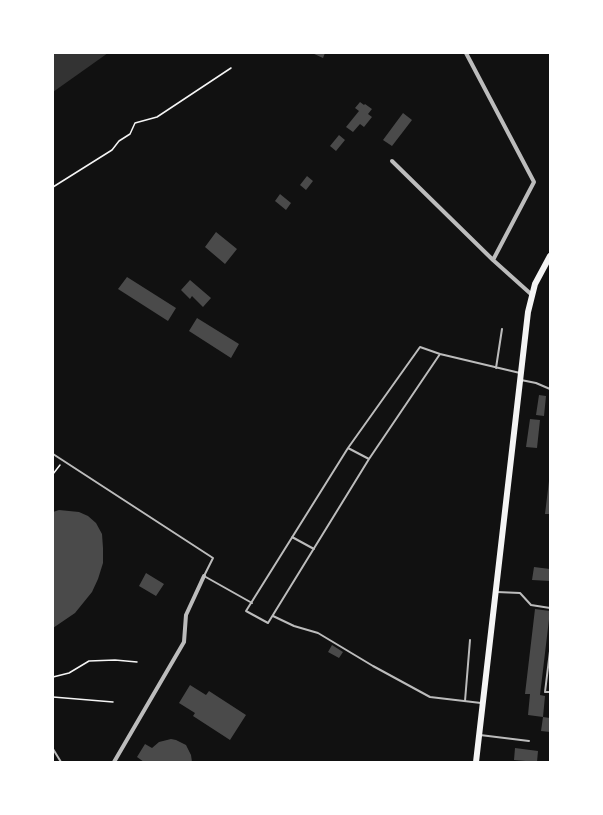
<!DOCTYPE html>
<html>
<head>
<meta charset="utf-8">
<style>
	body { margin:0 }
	#map { position:relative; width:603px; height:815px; overflow:hidden; background:#111; font-family:"DejaVu Sans",sans-serif }
	canvas { display:block }
	.frame { position:absolute; inset:0; border:54px solid #fff; pointer-events:none }
</style>
</head>
<body>
<div id="map">
<canvas width="603" height="815"></canvas>
<div class="frame"></div>
</div>
<script>
const g = document.querySelector('canvas').getContext('2d');
g.lineJoin = 'round';
function fillPath(path, color) {
  g.fillStyle = color;
  g.fill(path, 'evenodd');
}
function stroke(path, color, width, dash) {
  g.strokeStyle = color;
  g.lineWidth = width;
  g.lineCap = dash ? 'butt' : 'round';
  g.setLineDash(dash || []);
  g.stroke(path);
}
const water = new Path2D(`
	M53 53H108L53 92Z`);
const building = new Path2D(`
	M312 53H325L323 58Z
	M360 102 364 105 365 104 372 109 368 114 372 117 364 127 360 124 353 132 346 127 359 111 355 108Z
	M403 113 412 120 392 146 383 140Z
	M339 135 345 140 336 151 330 146Z
	M307 176 313 181 306 190 300 185Z
	M280 194 291 203 286 210 275 201Z
	M216 232 237 249 225 264 205 247Z
	M127 277 176 308 168 321 118 289Z
	M190 280 211 298 203 307 192 296 190 299 181 290Z
	M197 318 239 344 231 358 189 331Z
	M539 395 546 396 544 416 536 415Z
	M530 419 540 420 537 448 526 447Z
	M549 481H550V514H545Z
	M59 510 79 512 88 516 96 523 102 534 103 548V563L98 579 92 592 75 613 53 628V512Z
	M534 567 550 569V581L532 580Z
	M146 573 164 584 156 596 139 586Z
	M535 609 550 611 540 695 545 696 543 717 528 715 530 694H525Z
	M332 645 343 652 339 658 328 652Z
	M190 685 206 695 209 691 246 715 230 740 193 716 195 713 179 703Z
	M543 717 550 718V732L541 731Z
	M171 739 176 740 186 745 191 755 192 762H144L137 757 145 744 152 748 159 742Z
	M515 748 538 751 537 762 514 760Z`);
const path = new Path2D(`
	M53 187 112 150 119 141 130 134 135 123 157 117 231 68
	M53 474 60 465
	M53 677 69 673 89 661 115 660 137 662
	M53 697 113 702`);
const service = new Path2D(`
	M440 354 420 347 348 448 246 611 268 623 369 459 440 354 520 373
	M496 368 502 329
	M521 380 536 383 550 389
	M348 448 369 459
	M53 454 213 558 204 576 252 603
	M292 537 314 549
	M497 592 520 593 531 605 550 608
	M273 616 294 626 318 633 373 666 430 697 481 703
	M550 651 545 692H550
	M465 701 470 640
	M480 735 529 741
	M53 749 61 762`);
const minor = new Path2D(`
	M466 53 534 182 493 260 532 295
	M392 161 493 260
	M114 762 184 642 186 615 204 576`);
const secondary = new Path2D(`
	M476 762 528 312 535 284 550 256`);
fillPath(water, '#333');
fillPath(building, '#4a4a4a');
stroke(path, '#f5f5f5', 1.5);
stroke(service, '#bcbcbc', 2);
stroke(minor, '#bcbcbc', 4);
stroke(secondary, '#f5f5f5', 6);
</script>
</body>
</html>
